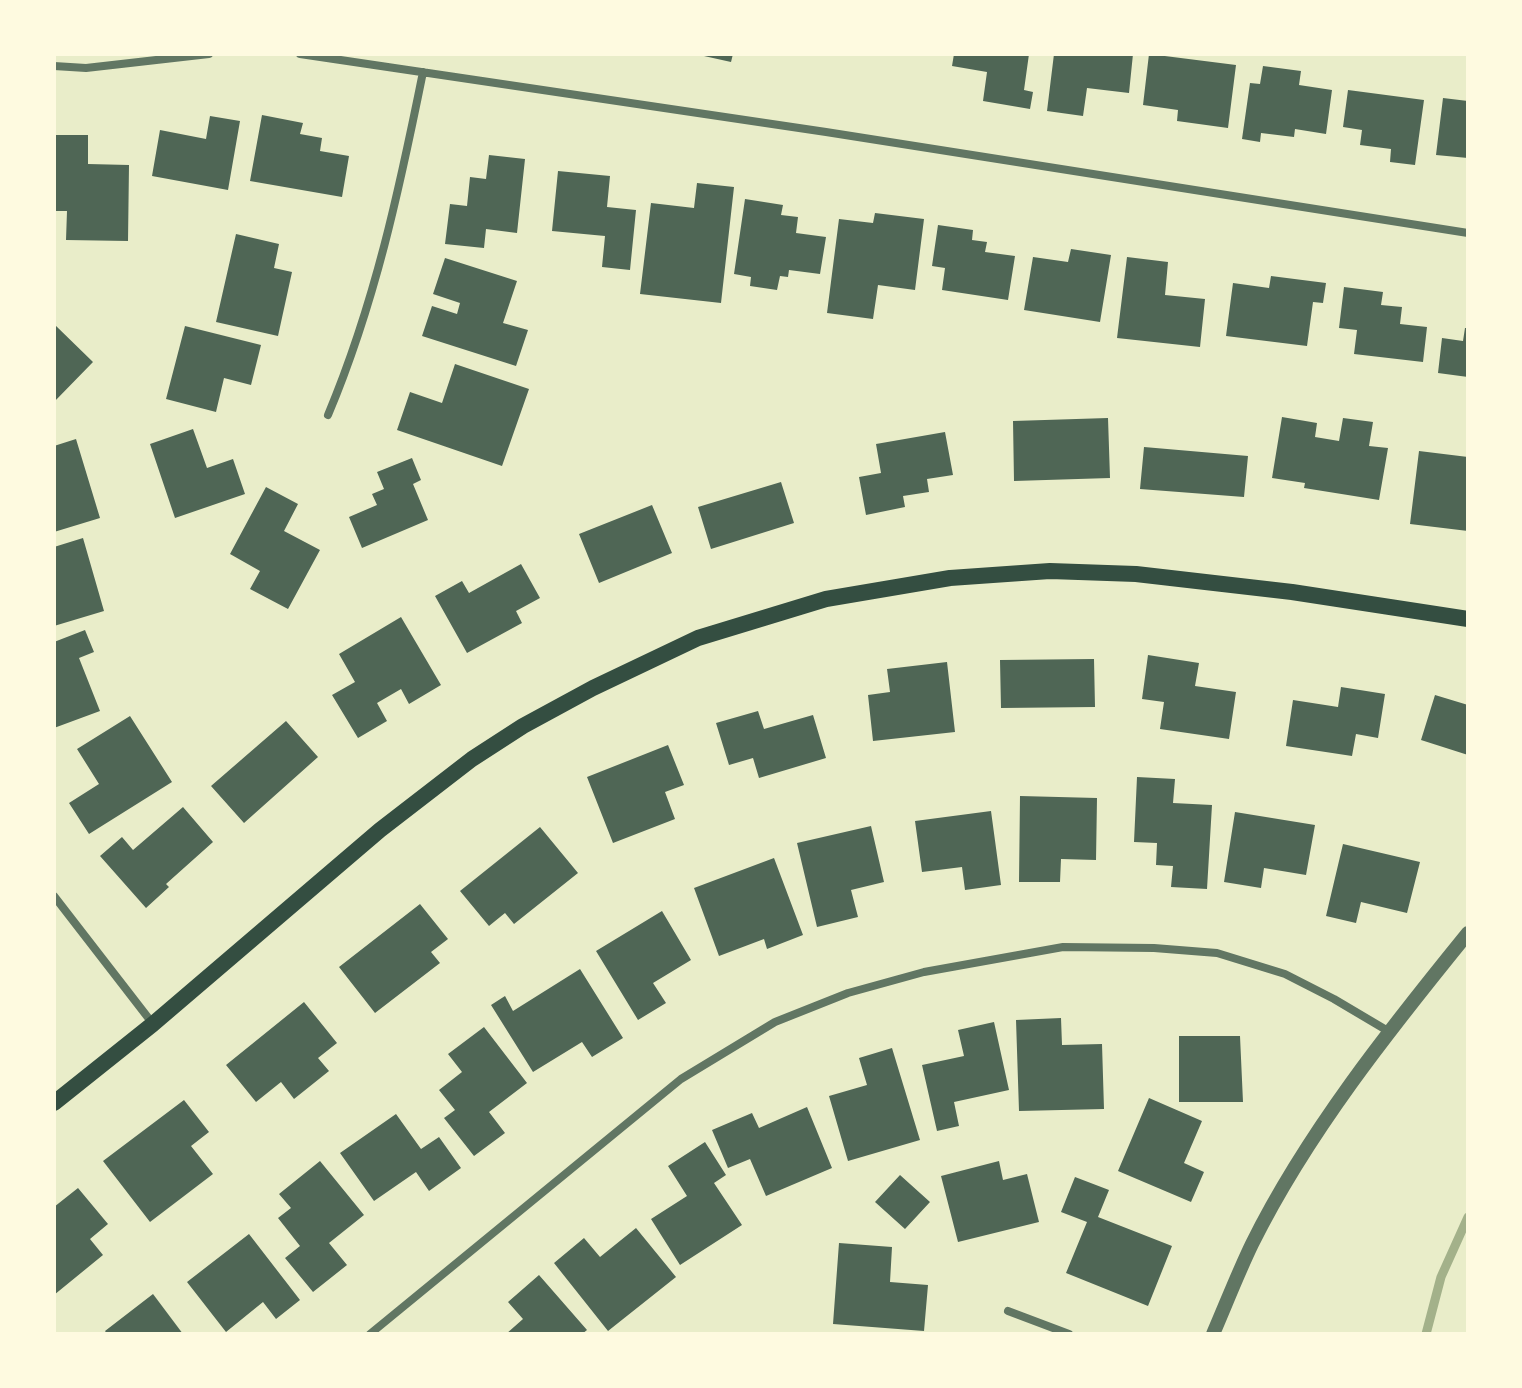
<!DOCTYPE html>
<html>
<head>
<meta charset="utf-8">
<style>
	body { margin:0 }
	#map { position:relative; width:1522px; height:1388px; overflow:hidden; background:#e9edc9; font-family:"IBM Plex Sans",sans-serif }
	canvas { display:block }
	.frame { position:absolute; inset:0; border:56px solid #fefae0; pointer-events:none }
</style>
</head>
<body>
<div id="map">
<canvas width="1522" height="1388"></canvas>
<div class="frame"></div>
</div>
<script>
const g = document.querySelector('canvas').getContext('2d');
g.lineJoin = 'round';
function stroke(path, color, width, dash) {
  g.strokeStyle = color;
  g.lineWidth = width;
  g.lineCap = dash ? 'butt' : 'round';
  g.setLineDash(dash || []);
  g.stroke(path);
}
function fillPath(path, color) {
  g.fillStyle = color;
  g.fill(path, 'evenodd');
}
const stream = new Path2D(`
	M1426 1334 1441 1277 1468 1217`);
const building = new Path2D(`
	M695 54H733L731 62Z
	M954 54H1029L1024 90 1033 92 1030 109 983 101 987 72 952 66Z
	M1054 54H1133L1129 93 1087 88 1083 116 1047 111Z
	M1149 54 1236 65 1228 128 1177 121 1178 110 1143 105Z
	M1263 66 1301 71 1299 85 1332 90 1326 134 1295 129 1294 137 1261 133 1260 142 1242 139 1250 83 1260 84Z
	M1348 90 1424 100 1415 165 1390 162 1391 149 1360 145 1362 130 1343 127Z
	M1443 98 1468 101V158L1436 155Z
	M262 115 303 123 300 134 322 138 320 151 349 156 342 197 250 181Z
	M210 116 240 121 228 190 152 176 160 130 206 139Z
	M54 135H88V164L129 165 128 241 66 240 67 211H54Z
	M489 155 525 159 517 233 486 229 484 248 445 244 450 204 467 206 470 177 486 179Z
	M558 171 610 176 607 207 636 210 630 270 602 267 605 236 552 231Z
	M697 183 734 187 721 303 640 294 651 203 694 208Z
	M745 199 783 205 781 215 798 217 796 233 826 237 820 274 789 270 788 277 780 276 777 290 750 286 751 277 734 274Z
	M875 213 924 219 915 290 878 285 873 319 827 313 839 219 873 223Z
	M938 225 973 230 972 240 987 242 985 252 1015 256 1008 300 942 290 945 268 932 266Z
	M236 234 279 244 274 268 292 272 278 336 216 322Z
	M1071 249 1111 255 1100 322 1024 310 1033 257 1068 262Z
	M1127 257 1168 262 1165 295 1205 299 1200 347 1117 338Z
	M445 258 517 281 503 323 528 330 516 366 422 336 432 306 457 314 460 303 433 294Z
	M1271 276 1326 283 1323 303 1313 302 1307 346 1226 336 1233 283 1269 288Z
	M1344 287 1383 292 1381 305 1402 307 1400 324 1427 327 1423 362 1354 354 1357 330 1339 328Z
	M54 324 93 362 54 402Z
	M185 326 261 345 251 385 224 378 216 412 166 399Z
	M1465 328H1468V377L1438 373 1442 338 1463 341Z
	M455 364 529 389 502 466 397 430 410 392 442 403Z
	M1282 417 1317 423 1315 437 1339 441 1343 418 1373 422 1369 446 1388 448 1379 500 1304 488 1305 483 1272 478Z
	M1108 418 1110 478 1014 481 1013 421Z
	M193 429 207 468 233 459 245 494 175 518 150 444Z
	M945 432 953 475 927 479 929 492 903 496 905 507 866 515 859 477 881 473 876 444Z
	M76 439 100 518 54 532V446Z
	M1144 447 1248 456 1244 497 1140 489Z
	M1419 451 1468 457V531L1410 524Z
	M412 458 421 480 413 484 428 520 362 548 349 517 377 505 372 494 384 489 377 472Z
	M781 482 794 523 711 549 698 507Z
	M266 487 298 504 284 531 320 550 288 609 250 589 260 571 230 554Z
	M652 505 672 553 599 583 579 534Z
	M83 538 104 611 54 626V547Z
	M521 564 540 598 516 611 522 623 467 653 435 596 462 581 469 593Z
	M401 617 441 685 409 704 401 689 377 703 387 721 358 738 332 695 355 682 339 654Z
	M85 630 94 652 79 658 100 711 54 728V642Z
	M1148 655 1199 663 1195 686 1236 692 1229 739 1160 729 1164 702 1142 699Z
	M1094 659 1095 707 1001 708 1000 660Z
	M947 662 955 732 873 741 868 695 890 692 887 669Z
	M1341 687 1385 694 1378 738 1356 734 1352 756 1286 746 1293 700 1338 707Z
	M1435 695 1468 705V755L1421 740Z
	M758 711 764 729 813 715 826 758 759 778 753 758 729 765 716 723Z
	M130 716 172 782 89 834 69 803 99 784 77 749Z
	M286 721 318 757 244 823 211 786Z
	M668 745 684 785 665 792 675 819 613 843 587 777Z
	M1137 777 1175 779 1173 803 1212 805 1207 889 1171 887 1173 866 1156 865 1157 843 1134 842Z
	M1020 796 1097 798 1096 860 1061 859 1060 882H1019Z
	M183 807 213 842 166 884 169 887 146 908 100 856 122 837 133 850Z
	M991 811 1001 885 965 890 962 867 922 872 915 821Z
	M1235 812 1315 825 1306 875 1264 868 1261 888 1224 882Z
	M871 826 884 882 851 890 858 917 817 927 797 843Z
	M540 827 578 873 514 924 505 913 489 926 460 891Z
	M1343 844 1420 862 1407 913 1361 902 1356 923 1326 916Z
	M774 858 803 935 767 949 764 939 719 956 694 888Z
	M420 904 448 939 431 952 440 963 375 1013 339 967Z
	M662 911 691 960 653 983 666 1003 638 1020 596 951Z
	M580 969 623 1038 592 1057 582 1042 533 1072 491 1005 505 996 513 1011Z
	M304 1002 337 1043 318 1058 329 1071 294 1099 281 1082 256 1102 226 1065Z
	M1061 1018 1062 1045 1102 1044 1104 1109 1019 1111 1016 1020Z
	M994 1022 1009 1090 954 1102 959 1126 937 1131 922 1065 964 1056 958 1030Z
	M484 1027 527 1083 489 1112 505 1133 474 1156 444 1118 455 1110 439 1090 462 1072 448 1054Z
	M1179 1036H1240L1243 1102H1179Z
	M892 1048 920 1140 848 1161 829 1096 867 1085 859 1058Z
	M1149 1098 1202 1121 1184 1163 1204 1172 1191 1202 1118 1171Z
	M184 1100 209 1132 191 1146 213 1174 150 1222 103 1161Z
	M807 1107 832 1168 766 1196 750 1159 728 1168 712 1130 752 1113 759 1128Z
	M396 1114 421 1149 439 1137 461 1168 429 1191 416 1172 374 1201 340 1153Z
	M705 1142 726 1175 714 1183 742 1225 680 1265 651 1219 687 1196 668 1166Z
	M320 1161 364 1215 329 1243 347 1265 313 1292 285 1258 300 1246 278 1218 291 1208 279 1194Z
	M999 1161 1003 1180 1027 1174 1039 1222 958 1242 941 1176Z
	M900 1175 930 1202 905 1229 875 1202Z
	M1075 1177 1109 1190 1098 1217 1172 1246 1148 1306 1066 1273 1087 1222 1061 1212Z
	M78 1188 108 1224 90 1239 103 1255 54 1295V1207Z
	M636 1228 676 1277 608 1331 554 1263 584 1238 600 1257Z
	M249 1234 300 1300 276 1319 263 1302 226 1332 187 1282Z
	M839 1243 892 1247 890 1282 928 1285 924 1331 833 1324Z
	M539 1275 587 1330 582 1334H506L523 1319 508 1302Z
	M153 1294 183 1334H107L105 1331Z`);
const minor = new Path2D(`
	M300 54 826 132 1468 233
	M54 66 86 68 209 54
	M328 415C375 303 399 191 423 72
	M54 896 153 1024
	M1008 1311 1069 1334
	M370 1334 681 1079 775 1022 848 993 924 972 1063 947 1154 948 1217 953 1285 974 1334 999 1388 1031`);
const tertiary = new Path2D(`
	M1213 1334C1226 1304 1238 1273 1252 1244 1307 1133 1390 1029 1468 933`);
const secondary = new Path2D(`
	M54 1103 153 1024 380 830 472 759 523 726 593 688 698 638 826 599 950 578 1050 571 1136 574 1292 592 1468 619`);
stroke(stream, '#a3b18a', 9);
fillPath(building, '#4f6655');
stroke(minor, '#617663', 8);
stroke(tertiary, '#617663', 14);
stroke(secondary, '#344e41', 16);
</script>
</body>
</html>
